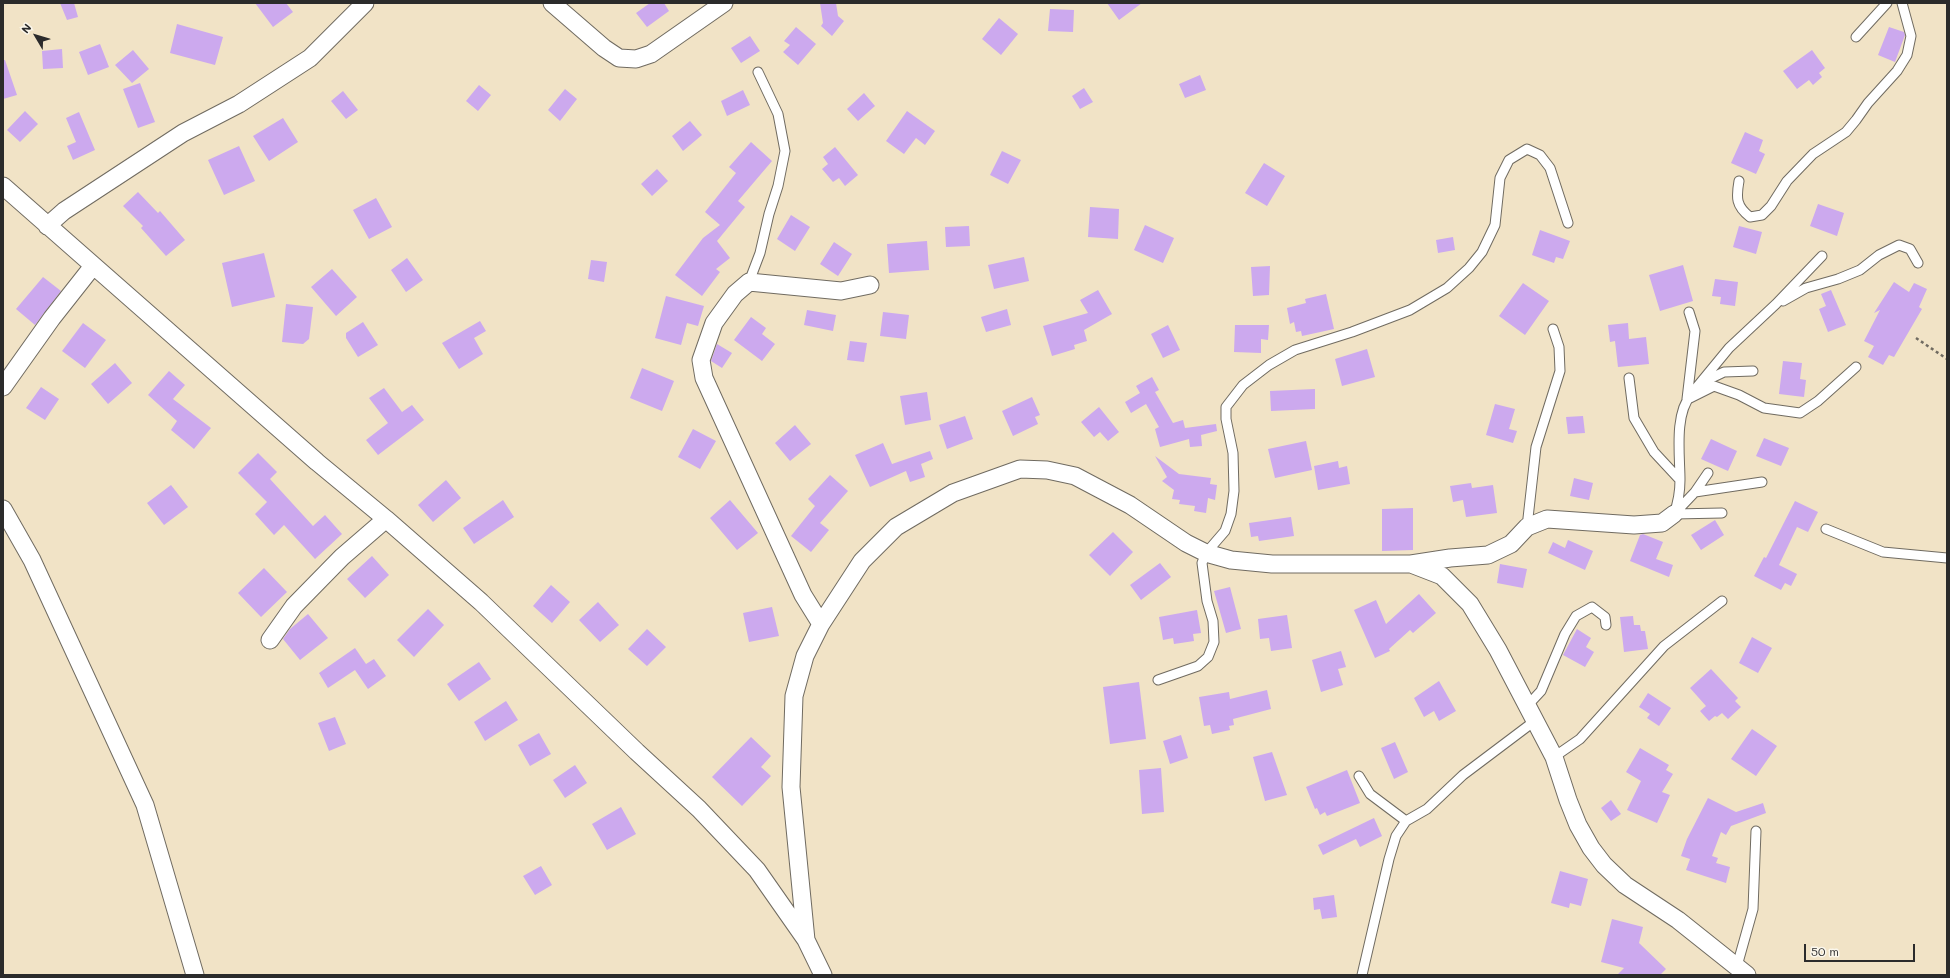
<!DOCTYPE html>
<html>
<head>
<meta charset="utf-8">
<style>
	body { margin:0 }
	#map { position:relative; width:1950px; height:978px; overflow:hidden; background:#f1e3c6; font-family:Mali,sans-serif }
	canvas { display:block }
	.frame { position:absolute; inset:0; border:4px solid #2b2b2b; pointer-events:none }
	.north { position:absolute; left:16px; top:16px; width:40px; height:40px; -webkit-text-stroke:3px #fbf7ec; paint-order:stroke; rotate:308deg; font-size:11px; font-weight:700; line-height:16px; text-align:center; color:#2b2b2b }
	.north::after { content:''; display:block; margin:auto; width:14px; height:18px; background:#2b2b2b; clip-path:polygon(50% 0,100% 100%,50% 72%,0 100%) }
	.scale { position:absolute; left:1804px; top:944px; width:111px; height:18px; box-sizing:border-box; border:2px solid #2b2b2b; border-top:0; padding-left:5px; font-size:12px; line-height:14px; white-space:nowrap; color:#2b2b2b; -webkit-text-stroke:3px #fbf7ec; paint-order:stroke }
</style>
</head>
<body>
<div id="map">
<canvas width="1950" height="978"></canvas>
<div class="frame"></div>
<div class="north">N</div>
<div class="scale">50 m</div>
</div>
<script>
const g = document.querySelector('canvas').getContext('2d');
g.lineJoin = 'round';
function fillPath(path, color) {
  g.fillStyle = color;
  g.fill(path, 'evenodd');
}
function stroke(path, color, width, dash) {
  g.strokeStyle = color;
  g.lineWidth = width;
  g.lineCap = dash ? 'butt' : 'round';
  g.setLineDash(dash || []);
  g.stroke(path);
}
const building = new Path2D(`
	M60 3H74L78 17 67 20Z
	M255 3H286L293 12 273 27Z
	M650 3H664L669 11 647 27 636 13Z
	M820 3H836L838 16 844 21 832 36 821 26 823 23Z
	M1107 3H1142L1119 20Z
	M1050 9 1074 10 1073 32 1048 31Z
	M999 18 1018 34 1001 55 982 39Z
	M177 24 223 37 215 65 170 53Z
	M796 27 816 44 798 65 783 52 790 45 784 41Z
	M1889 27 1904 32 1905 35 1895 62 1878 55Z
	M750 36 760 51 741 63 731 48Z
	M100 44 109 67 88 75 79 52Z
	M62 49 63 68 43 69 42 51Z
	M133 50 149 69 132 83 115 65Z
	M1812 50 1825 68 1819 73 1822 77 1813 85 1809 80 1797 89 1783 71Z
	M3 60H5L17 95 3 99Z
	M1200 75 1206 90 1185 98 1179 84Z
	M140 83 155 122 138 128 123 89Z
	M479 85 491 95 478 111 466 101Z
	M1084 88 1093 102 1080 109 1072 96Z
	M565 89 577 99 560 121 548 110Z
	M743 90 750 105 727 116 721 101Z
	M343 91 358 110 346 119 331 101Z
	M864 93 875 106 858 121 847 109Z
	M25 111 38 124 20 142 7 130Z
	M907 111 935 131 925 145 916 138 904 154 886 141Z
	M79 112 95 150 73 160 67 146 76 142 66 118Z
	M283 118 298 142 269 161 253 136Z
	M690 121 702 135 683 151 672 136Z
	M1745 132 1763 140 1759 151 1765 154 1756 174 1731 163Z
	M751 142 772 161 738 201 745 207 717 241 730 258 716 269 720 272 702 296 675 275 703 238 720 225 705 212 736 173 729 167Z
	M239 146 255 181 224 195 208 160Z
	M835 147 858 175 845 186 839 178 833 182 822 169 828 164 823 157Z
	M1002 151 1021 160 1008 184 990 175Z
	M1264 163 1285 176 1267 206 1245 193Z
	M657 169 668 181 652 196 641 184Z
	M138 192 158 213 160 211 185 240 166 256 141 228 143 226 123 206Z
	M376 198 392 227 369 239 353 210Z
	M1818 204 1844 213 1837 236 1810 226Z
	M1090 207 1119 209 1118 239 1088 237Z
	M791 215 810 227 795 251 777 239Z
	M1145 225 1174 238 1163 263 1134 250Z
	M969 226 970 246 946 247 945 227Z
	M1739 226 1762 232 1756 254 1733 247Z
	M1540 230 1570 241 1563 259 1556 257 1554 263 1532 255Z
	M1453 237 1455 250 1438 253 1436 240Z
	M927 241 929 270 889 273 887 244Z
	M834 242 852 254 838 276 820 264Z
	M264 253 275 297 232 307 222 263Z
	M1024 257 1029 281 994 289 988 265Z
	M407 258 423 280 406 292 391 270Z
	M591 260 607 262 604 282 588 279Z
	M1683 265 1693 301 1660 311 1649 275Z
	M1270 266 1269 295 1253 296 1251 267Z
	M332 269 357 297 336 316 311 287Z
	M43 277 61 291 35 325 16 309Z
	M1715 279 1738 282 1735 306 1720 304 1721 297 1712 296Z
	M1894 282 1909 292 1914 283 1927 289 1919 307 1922 309 1894 357 1889 355 1883 365 1868 357 1874 346 1864 341 1880 310 1874 313Z
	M1523 283 1549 301 1525 335 1499 316Z
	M1098 290 1112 314 1084 330 1087 341 1074 345 1075 349 1052 356 1043 326 1088 313 1080 300Z
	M1831 290 1846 325 1828 332 1819 309 1826 306 1821 294Z
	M1326 294 1334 329 1302 336 1301 331 1296 332 1294 322 1290 324 1287 308 1306 303 1305 299Z
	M666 296 704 306 698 326 687 323 681 345 655 338Z
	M286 304 313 307 309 339 303 344 282 342Z
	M1007 309 1011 325 986 332 981 317Z
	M807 310 836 315 833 331 804 325Z
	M883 312 909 315 906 339 880 336Z
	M751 317 766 328 762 334 775 344 762 361 734 340Z
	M480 321 486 331 474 338 483 354 459 369 442 343Z
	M363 322 378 345 358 357 346 338V333Z
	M83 323 106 340 85 368 62 351Z
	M1628 323 1629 339 1646 337 1649 364 1618 367 1615 341 1610 342 1608 325Z
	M1168 325 1180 350 1163 358 1151 334Z
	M1235 325H1269L1268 340 1261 339V353L1234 352Z
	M850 341 867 343 864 362 847 360Z
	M717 344 732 353 722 368 711 361Z
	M1367 349 1375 377 1342 386 1335 359Z
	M1783 361 1802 363 1800 379 1806 380 1804 397 1779 394Z
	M115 363 132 383 108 404 91 384Z
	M642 368 674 381 662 411 630 398Z
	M169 371 185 385 173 399 211 428 194 449 171 430 177 421 148 395Z
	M1152 377 1159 390 1155 392 1173 423 1183 420 1185 428 1216 424 1217 431 1201 435 1202 446 1190 447 1189 439 1160 447 1155 429 1159 427 1146 404 1131 413 1125 402 1140 393 1136 386Z
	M41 387 59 399 45 420 26 408Z
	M384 388 402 412 412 405 424 420 378 455 366 440 388 423 369 398Z
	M1315 389V409L1271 411 1270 391Z
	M927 392 931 420 905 425 900 396Z
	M1032 397 1040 415 1035 417 1038 424 1013 436 1002 411Z
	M1495 404 1515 409 1509 429 1517 431 1513 443 1486 435Z
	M1099 407 1119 432 1108 441 1100 432 1094 437 1081 422Z
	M965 416 973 439 947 449 939 425Z
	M1583 416 1585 433 1568 434 1566 417Z
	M795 425 811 444 790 461 775 443Z
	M693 429 716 441 700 469 678 457Z
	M1764 438 1789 448 1781 466 1756 456Z
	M1711 439 1737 451 1728 471 1701 459Z
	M1306 441 1312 470 1275 478 1268 449Z
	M883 443 892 464 930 451 933 459 921 464 925 477 910 482 906 471 870 487 855 455Z
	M258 453 277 472 270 479 313 526 325 515 342 534 315 559 284 525 274 535 255 514 267 502 238 473Z
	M1155 456 1179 474 1211 478 1210 484 1217 485 1215 500 1208 498 1206 513 1194 511 1195 506 1179 504 1180 500 1172 499 1174 490 1162 481 1167 477Z
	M1338 461 1339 468 1347 466 1350 484 1318 490 1314 466Z
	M830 475 848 491 820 523 829 530 811 552 791 536 815 506 808 499Z
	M1574 478 1593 483 1589 500 1570 496Z
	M446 480 461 498 433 522 418 505Z
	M1471 483 1472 488 1493 485 1497 513 1466 517 1463 500 1453 502 1450 486Z
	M171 485 188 507 164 525 147 503Z
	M503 500 514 517 474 544 463 528Z
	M730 500 758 533 737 550 710 518Z
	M1795 501 1818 512 1808 532 1797 527 1779 565 1797 574 1791 586 1785 583 1781 590 1754 576 1764 557 1766 558Z
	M1413 508V550L1382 551V509Z
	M1291 517 1294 536 1259 541 1258 536 1251 537 1249 523Z
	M1715 520 1724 535 1701 550 1691 535Z
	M1113 532 1133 552 1110 576 1089 555Z
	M1643 534 1663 542 1656 559 1673 565 1669 577 1630 561 1640 535Z
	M1568 540 1593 551 1585 570 1548 553 1553 542 1565 548Z
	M372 556 389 575 365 598 347 579Z
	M1160 563 1171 577 1141 600 1130 585Z
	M1500 564 1527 569 1523 588 1497 583Z
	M264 568 287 592 261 617 238 593Z
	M551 585 570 602 552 623 533 606Z
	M1230 587 1241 629 1226 633 1214 591Z
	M1419 594 1436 613 1413 633 1410 630 1389 649 1390 651 1375 658 1354 610 1376 600 1386 624Z
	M598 602 619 625 600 642 579 620Z
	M772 607 779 636 749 642 743 613Z
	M428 609 444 625 414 657 397 640Z
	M1197 610 1201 633 1193 634 1194 641 1174 644 1173 638 1163 640 1159 617Z
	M308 614 328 638 300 660 283 639 290 629Z
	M1287 615 1292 648 1271 651 1269 638 1260 639 1258 619Z
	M1633 616 1634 625H1640L1641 631H1645L1648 649 1624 652 1620 617Z
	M647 629 666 647 647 666 628 649Z
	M1577 629 1591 638 1586 647 1594 652 1585 667 1563 655Z
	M1752 637 1772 648 1758 673 1739 663Z
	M355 648 366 664 374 659 386 676 368 689 355 670 328 688 319 673Z
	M1341 651 1346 667 1338 669 1343 685 1321 692 1312 660Z
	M479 662 491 679 459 701 447 684Z
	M1711 669 1738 698 1735 701 1741 707 1728 719 1722 713 1717 717 1715 716 1709 721 1700 711 1706 706 1690 688Z
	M1439 681 1456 711 1439 721 1434 711 1424 717 1414 698Z
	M1139 682 1146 739 1110 744 1103 687Z
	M1267 690 1271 709 1233 719 1234 725 1229 726 1230 730 1212 734 1210 725 1204 726 1199 697 1229 692 1230 699Z
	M1648 693 1671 708 1659 726 1647 718 1650 714 1639 707Z
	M506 701 518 720 485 741 474 722Z
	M335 717 346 744 329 751 318 723Z
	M1752 729 1777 746 1756 776 1731 759Z
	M539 733 551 754 530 766 518 745Z
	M1181 735 1188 758 1170 764 1163 741Z
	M751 737 771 756 761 767 771 776 742 806 712 777Z
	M1395 742 1408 772 1394 779 1381 748Z
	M1640 748 1669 765 1666 770 1673 774 1662 792 1670 795 1657 823 1627 810 1641 781 1626 772Z
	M1272 752 1287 795 1265 801 1253 757Z
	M575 765 587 783 565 798 553 780Z
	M1161 768 1164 812 1142 814 1139 770Z
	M1347 770 1360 803 1327 816 1325 812 1320 815 1317 808 1315 809 1306 787Z
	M1708 798 1736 812 1763 803 1766 813 1731 826 1726 835 1721 832 1712 856 1718 858 1716 863 1730 867 1726 883 1686 870 1690 859 1681 856 1687 839Z
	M1611 800 1621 814 1611 821 1601 808Z
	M621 807 636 834 607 850 592 824Z
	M1374 818 1382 836 1360 847 1356 839 1323 855 1318 845Z
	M541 866 552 885 535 895 523 876Z
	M1560 871 1588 879 1581 906 1570 903 1569 908 1551 903Z
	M1334 895 1337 917 1322 919 1320 909 1314 910 1313 898Z
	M1612 919 1643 927 1639 943 1666 969 1660 975H1617L1624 968 1601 962Z`);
const path = new Path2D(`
	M1916 338 1947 359`);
const lane = new Path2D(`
	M1856 37 1887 3
	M1739 181C1736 198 1736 206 1750 217L1762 215 1771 206 1787 181 1813 154 1846 132 1856 120 1868 103 1897 71 1907 55 1911 36 1902 3
	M749 282 760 253 769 214 778 186 785 151 778 114 758 72
	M1783 301 1806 288 1838 279 1860 270 1879 255 1899 245 1910 249 1918 263
	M1689 312 1695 331 1687 399 1729 348 1776 304 1822 256
	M1629 378 1634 418 1654 452 1680 480
	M1703 382 1724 372 1753 371
	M1690 398 1714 386 1739 395 1764 408 1800 413 1818 401 1856 367
	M1695 492 1762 482
	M1676 512 1695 492 1708 473
	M1674 514C1678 503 1680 492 1680 480 1680 456 1674 414 1691 395
	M1674 514 1722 513
	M1527 527 1536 447 1560 371 1559 347 1553 329
	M1826 529 1883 552 1947 558
	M1158 680 1198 666 1208 657 1214 642 1213 621 1207 601 1202 563 1206 553 1225 531 1231 514 1234 491 1233 453 1226 419V407L1243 385 1269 365 1295 350 1352 332 1410 310 1447 288 1469 268 1482 252 1495 225 1500 178 1509 160 1527 149 1540 155 1550 168 1568 223
	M1528 705 1541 691 1565 634 1576 616 1592 607 1605 617 1606 625
	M1554 757 1580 739 1664 646 1722 601
	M1359 776 1370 794 1406 821 1427 809 1463 775 1536 720
	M1737 966 1753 909 1756 831
	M1362 975 1389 859 1396 836 1406 821`);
const street = new Path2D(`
	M552 3 604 48 619 58 636 59 651 54 724 3
	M3 186 317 462 386 519 481 602 637 752 699 809 757 870 806 940 823 975
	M47 226 64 211 183 133 239 104 310 58 365 3
	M3 387 52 318 93 266
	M3 509 32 560 145 805 195 975
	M1411 564 1450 558 1488 555 1511 544 1527 527 1547 519 1634 525 1662 523 1674 514
	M821 624 803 595 704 378 701 360 714 323 735 294 749 282 841 291 870 285
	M270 640 294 606 342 557 386 519
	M806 940 791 787 794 696 805 656 821 624 862 561 896 527 953 493 1020 469 1047 470 1075 476 1130 505 1186 543 1206 553 1231 560 1272 564H1411L1442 576 1470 604 1498 650 1554 757 1568 800 1578 825 1591 848 1604 865 1625 885 1678 920 1747 975`);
fillPath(building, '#cca9ee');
stroke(lane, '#706b61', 11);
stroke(street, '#706b61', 19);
stroke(path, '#706b61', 2.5, [3, 3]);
stroke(lane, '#fff', 9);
stroke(street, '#fff', 17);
</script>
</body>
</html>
